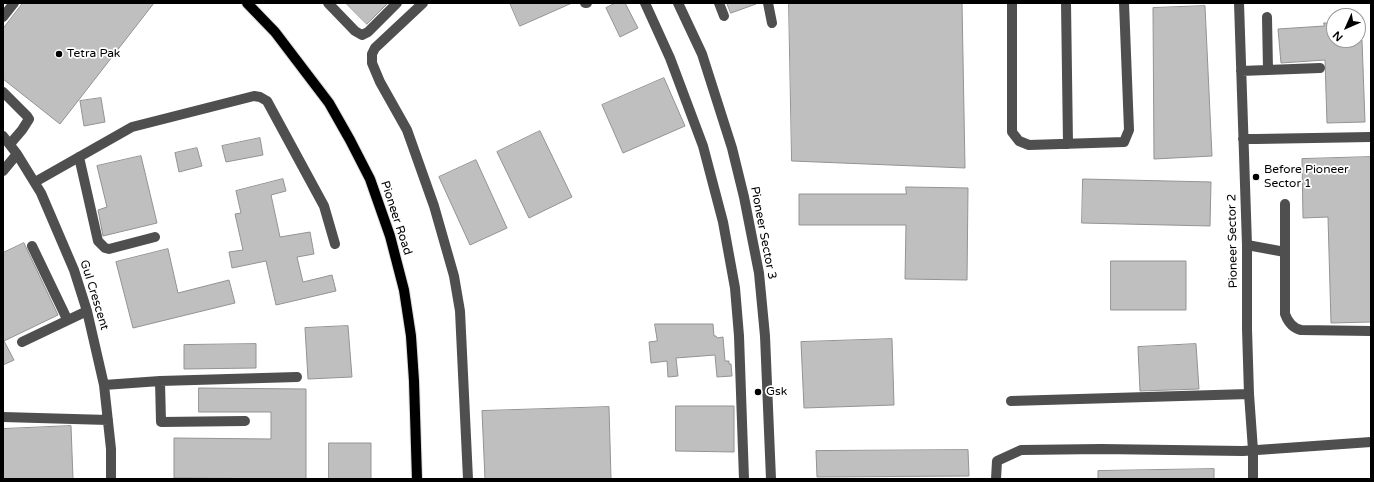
<!DOCTYPE html>
<html>
<head>
<meta charset="utf-8">
<style>
	body { margin:0 }
	#map { position:relative; width:1374px; height:482px; overflow:hidden; background:#fff; font-family:"Varela Round",sans-serif }
	canvas { display:block }
	.frame { position:absolute; inset:0; border:4px solid #000; pointer-events:none }
	.north { position:absolute; left:1326px; top:8px; width:40px; height:40px; box-sizing:border-box; background:#fff; border:1px solid #999; border-radius:50%; rotate:225deg; font-size:11px; font-weight:700; line-height:16px; text-align:center; color:#000 }
	.north::after { content:''; display:block; margin:auto; width:14px; height:18px; background:#000; clip-path:polygon(50% 0,100% 100%,50% 72%,0 100%) }
</style>
</head>
<body>
<div id="map">
<canvas width="1374" height="482"></canvas>
<div class="frame"></div>
<div class="north">N</div>
</div>
<script>
const g = document.querySelector('canvas').getContext('2d');
g.lineJoin = 'round';
function fillPath(path, color) {
  g.fillStyle = color;
  g.fill(path, 'evenodd');
}
function stroke(path, color, width, dash) {
  g.strokeStyle = color;
  g.lineWidth = width;
  g.lineCap = dash ? 'butt' : 'round';
  g.setLineDash(dash || []);
  g.stroke(path);
}
function write(font, color, halo, rows, align = 'center') {
  g.font = font + ' "Varela Round",sans-serif';
  g.lineWidth = 3.5;
  g.setLineDash([]);
  g.textBaseline = 'middle';
  g.strokeStyle = halo;
  g.fillStyle = color;
  for (const [text, x, y, turn = 0] of rows) {
    g.save();
    g.translate(x, y);
    g.rotate((+turn || 0) * Math.PI / 180);
    g.textAlign = isNaN(turn) ? turn : align;
    if (halo) g.strokeText(text, 0, 0);
    g.fillText(text, 0, 0);
    g.restore();
  }
}
const building = new Path2D(`
	M23 3H154L60 124 3 79V29Z
	M346 3H388L367 24Z
	M510 3H572L520 26Z
	M616 3H625L638 28 620 37 606 8Z
	M727 3H756V4L731 13Z
	M789 3H962L965 168 792 161Z
	M1205 6 1212 156 1154 159 1153 8Z
	M1324 23H1334V40H1362L1365 122 1327 123 1325 60 1281 63 1278 29 1324 26Z
	M664 78 685 126 623 153 602 105Z
	M101 98 105 122 84 126 80 101Z
	M540 131 572 197 529 218 497 152Z
	M260 138 263 155 226 162 222 146Z
	M197 148 202 166 179 172 175 153Z
	M141 156 157 223 103 236 98 210 107 207 97 166Z
	M1371 157V322L1331 323 1328 217 1303 218 1302 159Z
	M476 160 507 228 470 245 439 177Z
	M283 179 286 191 271 195 280 237 310 232 314 254 297 257 303 282 332 275 336 291 276 305 266 261 232 268 229 252 243 250 235 214 241 213 236 191Z
	M1083 179 1211 182 1210 226 1082 223Z
	M906 187 968 188 967 280 905 279 906 225H799V194H906Z
	M24 243 58 315 4 341 14 360 3 365V253Z
	M168 249 178 293 229 280 235 303 133 328 116 262Z
	M1111 261H1186V310H1111Z
	M655 324H713L714 336H716L717 338 723 337 725 361H729V364H731L732 376 717 377 715 355 676 358 678 376 668 377 667 361 651 363 649 342 657 341Z
	M348 326 352 377 308 379 305 328Z
	M892 339 894 405 804 408 801 342Z
	M256 344V368L184 369V345Z
	M1196 344 1199 389 1140 391 1138 347Z
	M199 388 306 389V479L174 478V438L271 439V412H199Z
	M676 406H734V452L676 451Z
	M609 407 611 479H485L482 411Z
	M71 426 73 479H3V429Z
	M329 443H371V479H329Z
	M968 450 969 476 817 477 816 451Z
	M1214 469V479H1098V471Z`);
const minor = new Path2D(`
	M328 3 355 31 362 35 368 32 397 3
	M423 3 375 48 372 54V63L380 82 407 130 434 206 454 276 460 311 468 479
	M585 3H587
	M645 3 670 58 703 146 723 222 735 288 739 336 744 479
	M678 3 702 54 732 148 744 197 759 273 765 336 771 479
	M719 3 724 16
	M768 3 772 23
	M1012 3V132L1019 141 1029 145 1124 142 1129 130 1124 3
	M1066 3 1068 144
	M1239 3 1247 245V329L1249 394 1253 450V479
	M3 17 14 3
	M1267 17 1268 70
	M1241 71 1320 68
	M3 92 27 116 29 119 22 130 10 144
	M3 136 17 154 41 193 74 270 87 311 104 385 111 449V479
	M1243 139H1256L1371 137
	M79 157 98 241 105 248 109 249 155 237
	M3 171 17 154
	M35 182 132 127 254 96 260 97 267 101 324 206 335 244
	M1285 204V314C1288 322 1292 328 1301 330L1371 331
	M1247 245 1285 252
	M32 246 67 319
	M22 342 87 311
	M160 381 161 422 245 421
	M104 385 160 381 297 377
	M1011 401 1249 394
	M3 417 108 420
	M996 479 997 461 1021 450 1101 449 1243 451 1371 442`);
const major = new Path2D(`
	M247 3 275 32 329 103 350 140 370 179 390 236 404 290 411 336 414 381 417 479`);
const markers = [
	[59,54,4,"#000"],
	[1256,177,4,"#000"],
	[758,392,4,"#000"]
];
const poiNames = [
	["Tetra Pak",67,54],
	["Before Pioneer",1264,170],
	["Sector 1",1264,184],
	["Gsk",766,392]
];
const streetNames = [
	["Pioneer Road",396,218,72],
	["Pioneer Sector 3",763,233,79],
	["Pioneer Sector 2",1233,241,-91],
	["Gul Crescent",94,295,73]
];
fillPath(building, '#bfbfbf');
stroke(building, '#939393', 1);
stroke(major, '#dbdbdb', 12);
stroke(minor, '#4f4f4f', 10);
stroke(major, '#000', 10);
for (const [x, y, r, color] of markers) {
  const dot = new Path2D();
  dot.arc(x, y, r, 0, 2 * Math.PI);
  g.fillStyle = color;
  g.fill(dot);
  stroke(dot, '#fff', 1.5);
}
write('12px', '#000', '#fff', poiNames, 'left');
write('12px', '#000', '#fff', streetNames);
</script>
</body>
</html>
